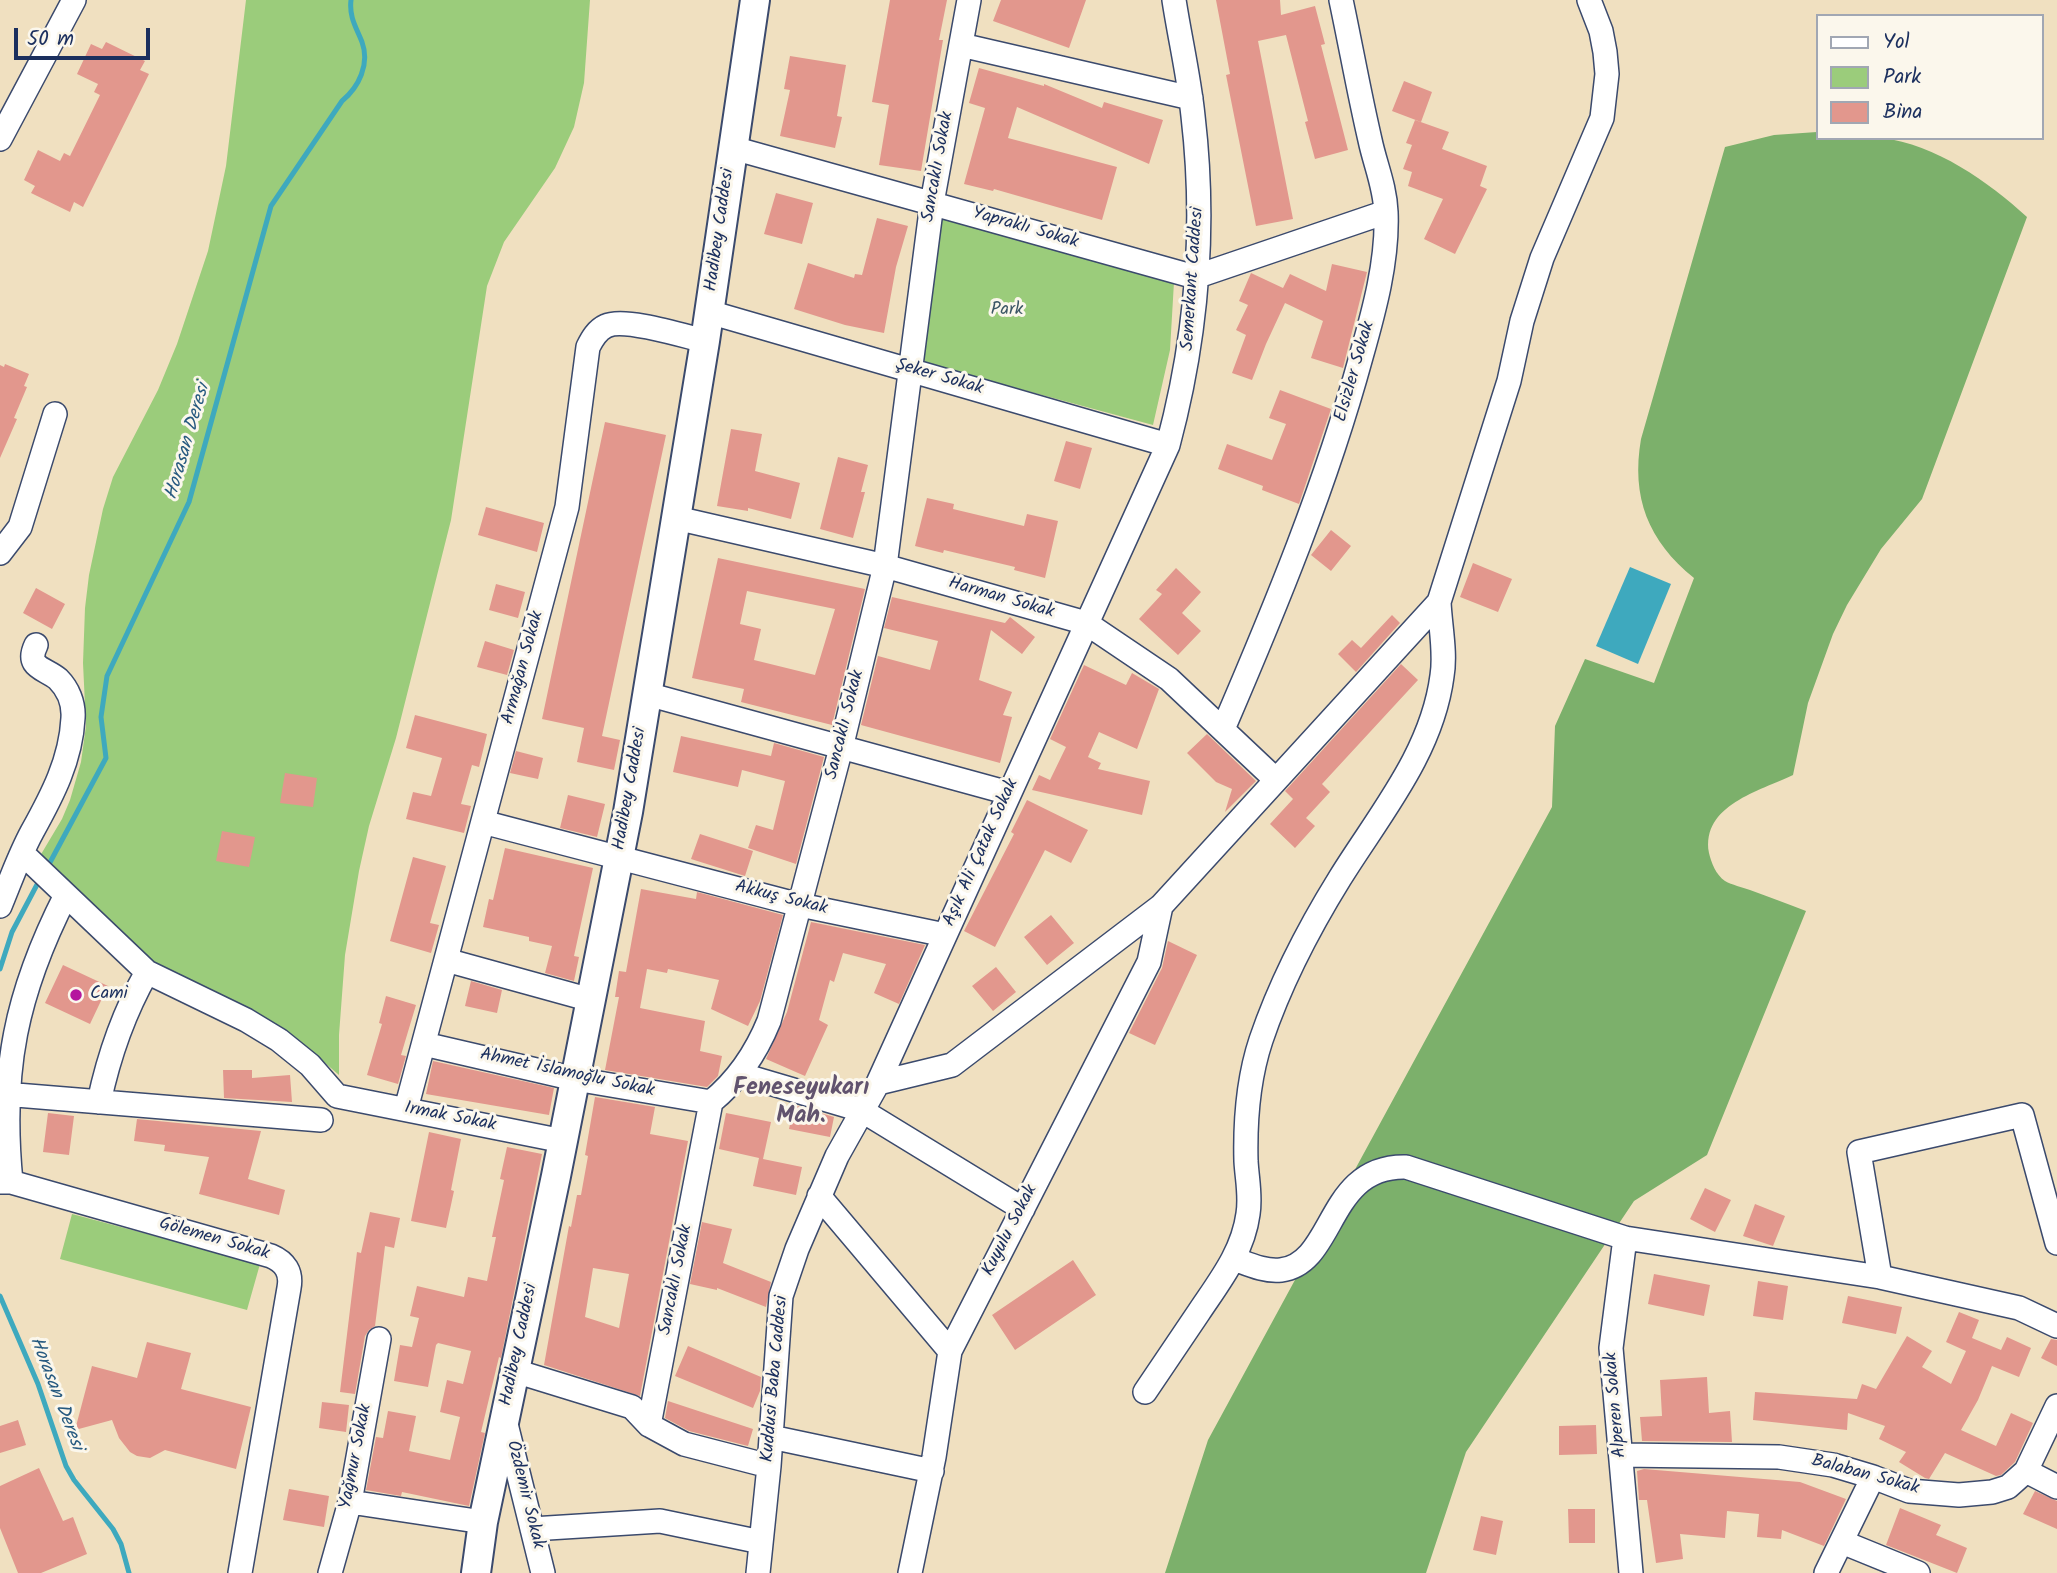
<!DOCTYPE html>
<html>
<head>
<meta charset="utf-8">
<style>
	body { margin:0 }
	#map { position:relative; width:2057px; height:1573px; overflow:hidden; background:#f0e0c0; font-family:Kalam,sans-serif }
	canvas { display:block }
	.legend { position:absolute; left:1816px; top:14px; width:228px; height:126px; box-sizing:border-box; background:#fbf7ec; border:2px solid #a1a7b3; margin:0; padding:9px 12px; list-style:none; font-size:21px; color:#1b2f5e }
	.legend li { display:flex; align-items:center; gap:14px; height:35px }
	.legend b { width:35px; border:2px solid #a1a7b3 }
	.scale { position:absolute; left:14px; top:28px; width:136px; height:32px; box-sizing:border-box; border:4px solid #1b2f5e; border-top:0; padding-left:9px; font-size:21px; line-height:24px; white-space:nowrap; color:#1b2f5e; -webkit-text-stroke:5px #fbf7ec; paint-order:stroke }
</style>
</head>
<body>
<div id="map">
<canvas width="2057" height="1573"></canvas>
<ul class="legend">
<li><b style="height:9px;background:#fff"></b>Yol</li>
<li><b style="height:19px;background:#9bcc7b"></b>Park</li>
<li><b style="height:19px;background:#e2978d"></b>Bina</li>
</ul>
<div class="scale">50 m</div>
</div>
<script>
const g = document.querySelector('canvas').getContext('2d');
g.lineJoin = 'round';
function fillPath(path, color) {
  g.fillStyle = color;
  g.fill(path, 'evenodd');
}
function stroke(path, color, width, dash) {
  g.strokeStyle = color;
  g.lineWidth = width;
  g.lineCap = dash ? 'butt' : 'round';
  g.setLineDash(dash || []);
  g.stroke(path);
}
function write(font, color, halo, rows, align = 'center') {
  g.font = font + ' Kalam,sans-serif';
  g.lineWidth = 6;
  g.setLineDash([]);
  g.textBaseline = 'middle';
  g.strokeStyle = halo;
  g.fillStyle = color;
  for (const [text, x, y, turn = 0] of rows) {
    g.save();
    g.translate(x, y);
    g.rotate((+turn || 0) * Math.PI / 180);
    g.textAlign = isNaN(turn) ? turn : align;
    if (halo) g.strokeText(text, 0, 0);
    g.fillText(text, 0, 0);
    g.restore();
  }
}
const green = new Path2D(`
	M246 0H590L584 83 574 127 555 168 504 242 487 286 451 520 396 738 369 826 359 871 345 955 339 1035V1075L317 1056 149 963 40 856 62 819 70 800 81 762 86 726 83 663 85 608 89 575 103 509 113 477 158 390 177 344 208 251 226 166Z
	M942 219 1174 282 1170 350 1153 425 920 362Z
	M72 1214 260 1264 247 1310 60 1259Z`);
const forest = new Path2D(`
	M1817 132V138C1838 138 1861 136 1882 138 1935 144 1989 182 2027 217L1922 499 1881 549 1847 605 1833 634 1808 703 1793 775C1760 791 1701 805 1709 853 1711 862 1716 875 1725 881 1732 885 1742 887 1750 890 1769 897 1788 904 1806 911L1707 1155 1634 1201 1466 1452 1426 1573H1165L1208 1440 1552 807 1555 726 1585 659 1654 683 1694 578C1648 541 1631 497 1641 439L1725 147 1774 135Z`);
const water = new Path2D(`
	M1630 567 1671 584 1638 664 1596 646Z`);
const stream = new Path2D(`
	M47 868 106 758 101 717 107 676 189 502 271 206 342 101C359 87 370 64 362 42 356 27 349 17 351 0
	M0 969 12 932 40 879
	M0 1296 38 1384 66 1466 74 1480 113 1529 121 1544 129 1573`);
const building = new Path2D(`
	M890 0H947L939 40H943L921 171 879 165 889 105 872 102Z
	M1001 0H1086L1069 48 993 21Z
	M1216 0H1280L1281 15 1315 6 1325 44 1321 45 1348 150 1315 159 1305 122 1308 121 1286 35 1258 41 1293 219 1256 226 1226 75 1230 74Z
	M106 42 145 61 140 70 149 74 83 207 74 202 70 212 31 193 35 186 24 180 38 150 60 161 64 153 70 156 100 95 94 92 98 84 77 74 91 44 102 49Z
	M790 56 846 65 837 116 842 117 835 148 780 136 790 90 784 89Z
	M979 68 1044 86V84L1102 108 1104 102 1163 120 1149 164 1017 107 1008 138 1117 167 1102 220 994 189 993 191 964 184 985 108 969 103Z
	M1404 81 1432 92 1421 122 1392 111Z
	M1415 120 1449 132 1442 149 1487 166 1480 186 1487 189 1455 254 1424 239 1443 199 1408 186 1412 172 1403 169 1412 145 1406 143Z
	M776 193 813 203 802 244 764 234Z
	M877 218 908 226 896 267 884 333 845 325 794 309 808 263 854 278 855 274 862 275Z
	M1332 264 1367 272 1343 368 1311 358 1323 321 1285 303 1266 344 1252 380 1232 373 1246 335 1236 330 1248 305 1239 301 1251 273 1283 288 1290 274 1326 291Z
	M5 364 29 374 24 386 27 387 14 418 17 419 0 458V365L4 367Z
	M1280 390 1331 409 1299 504 1262 490 1263 486 1218 469 1227 444 1272 460 1286 424 1269 418Z
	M605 422 666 435 602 736 620 740 614 770 577 762 584 728 542 719Z
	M731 429 762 434 755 471 800 483 791 519 748 508V511L717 506Z
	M1066 441 1092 448 1080 489 1054 481Z
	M838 457 868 465 861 492H865L853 538 820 529Z
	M927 498 954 504 953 509 1024 526 1027 514 1058 521 1045 578 1014 570 1015 567 944 550 943 553 915 546Z
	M486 507 544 523 537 552 478 535Z
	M1331 530 1351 546 1331 571 1311 555Z
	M718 558 865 589 832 725 741 702 744 689 692 678ZM747 591 835 609 815 675 754 660 761 629 740 624Z
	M1473 563 1512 579 1498 612 1460 597Z
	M1176 568 1201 592 1182 613 1201 631 1178 655 1139 619 1162 594 1156 590Z
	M496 584 525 592 518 618 489 610Z
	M36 588 65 604 52 629 23 613Z
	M892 597 1005 623 1010 617 1035 637 1022 654 991 630 979 680 1012 692 1003 715 1012 717 1000 763 861 725 878 656 930 670 938 641 884 628Z
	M1392 615 1400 623 1356 672 1338 654 1352 640 1361 648Z
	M485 641 514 650 507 675 477 667Z
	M1401 664 1418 680 1322 784 1330 792 1306 818 1315 826 1295 848 1270 824 1293 799 1285 791Z
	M1084 665 1126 685 1132 673 1159 689 1137 749 1099 732 1088 757 1101 763 1098 769 1150 781 1142 815 1032 790 1039 775 1050 780 1066 747 1050 739Z
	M415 715 487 734 479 767 472 765 461 804 471 806 464 833 406 819 413 792 431 796 442 758 406 748Z
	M1207 734 1256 781 1225 812 1232 789 1216 782 1187 753Z
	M681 736 771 756 774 743 824 757 796 864 748 848 756 825 773 830 785 781 742 770 738 787 673 772Z
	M516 751 543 758 538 779 510 773Z
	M285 773 317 778 313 807 280 803Z
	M568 795 605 804 597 837 560 828Z
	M1027 800 1088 830 1071 863 1045 850 995 947 964 931 1014 834 1011 832Z
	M222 831 255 837 249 867 216 861Z
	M700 834 753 851 745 876 691 859Z
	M505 848 593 868 574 956 579 957 574 981 545 973 552 946 529 941V937L483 927 489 899 493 900Z
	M413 857 446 866 430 923 439 925 431 953 390 941Z
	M641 889 696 899 697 892 783 915 760 1001 748 1026 711 1009 719 980 668 969 667 973 647 969 640 1008 705 1021 700 1051 722 1056 718 1076 707 1087 605 1070 619 997H615L619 971 626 972Z
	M1051 915 1074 943 1047 965 1024 937Z
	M811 922 925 945 899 1004 874 993 886 964 843 953 834 982 830 980 819 1020 828 1025 805 1076 766 1059 787 1012Z
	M1168 941 1197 955 1155 1045 1129 1033 1162 968Z
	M63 965 108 986 90 1024 45 1003Z
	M996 967 1016 992 993 1011 972 986Z
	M471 981 502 990 497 1013 465 1006Z
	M386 996 416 1005 401 1055 406 1056 398 1084 367 1075 382 1024 379 1023Z
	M433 1061 554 1088 549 1115 426 1094Z
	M223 1070H252V1078L290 1075 292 1102 224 1098Z
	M595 1097 655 1107 650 1134 688 1141 640 1396 544 1365 569 1226 571 1227 577 1195H581L588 1156 585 1155ZM593 1268 629 1274 619 1328 585 1317Z
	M794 1105 834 1117 830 1137 789 1129Z
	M48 1113 74 1116 69 1155 43 1152Z
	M726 1113 771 1122 763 1159 802 1167 796 1195 753 1186 759 1158 719 1149Z
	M137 1119 261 1131 248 1179 285 1190 279 1215 199 1194 209 1157 164 1151 165 1145 134 1141Z
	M429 1132 461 1139 451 1190 454 1191 446 1228 411 1221Z
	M507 1147 542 1154 501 1358 499 1357 481 1432 485 1433 469 1506 402 1492 401 1496 366 1490 376 1437 383 1438 388 1411 416 1416 409 1451 450 1460 460 1417 440 1412 447 1380 463 1384 471 1351 438 1343 436 1345 428 1387 394 1381 400 1345 412 1347 419 1318 410 1316 417 1286 464 1297 468 1277 487 1281 496 1237H492L504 1180 500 1179Z
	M1705 1188 1731 1200 1715 1232 1690 1219Z
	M1755 1204 1785 1216 1773 1246 1743 1236Z
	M370 1212 400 1218 394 1248 385 1246 375 1326 369 1330 365 1336 355 1394 340 1392 357 1252 361 1253Z
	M702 1222 732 1229 723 1263 771 1282 766 1307 717 1288V1290L690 1284Z
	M1073 1260 1096 1295 1015 1350 992 1315Z
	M1654 1274 1710 1285 1704 1316 1648 1304Z
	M1758 1281 1788 1286 1783 1320 1753 1316Z
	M1848 1296 1902 1307 1896 1334 1842 1323Z
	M1959 1312 1979 1320 1972 1338 2001 1350 2007 1337 2031 1348 2019 1377 1992 1366 1978 1400 1961 1430 1996 1446 2011 1413 2033 1423 2015 1462 2001 1475 1996 1476 1945 1453 1929 1479 1925 1478 1899 1462 1906 1452 1879 1439 1885 1426 1848 1413 1847 1430 1753 1420 1755 1392 1857 1399 1862 1384 1876 1389 1907 1336 1932 1351 1922 1367 1951 1384 1966 1351 1946 1342Z
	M2051 1339 2057 1340V1366L2041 1358Z
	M147 1342 191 1353 181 1389 251 1407 236 1469 165 1450 150 1458 137 1456 130 1452 119 1438 112 1420 75 1430 92 1366 137 1378Z
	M688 1346 761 1377 760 1391 753 1408 675 1376Z
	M1707 1377 1709 1413 1730 1411 1732 1442 1642 1441 1640 1417 1662 1416 1660 1380Z
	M668 1401 753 1429 748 1446 689 1431 665 1418Z
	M322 1402 349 1405 346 1432 319 1428Z
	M18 1420 26 1445 0 1453V1426Z
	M1596 1425 1597 1454 1559 1455V1426Z
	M39 1468 63 1521 73 1517 87 1554 41 1573H18L0 1528V1486Z
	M1644 1469 1800 1482 1846 1499 1824 1546 1782 1530 1781 1539 1757 1537 1759 1514 1727 1511 1725 1538 1680 1534 1683 1559 1656 1563 1647 1500H1639L1637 1471Z
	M289 1489 329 1496 324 1527 283 1520Z
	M2035 1491 2057 1501V1529L2023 1514Z
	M1900 1508 1941 1525 1936 1535 1967 1548 1957 1573 1886 1545Z
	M1568 1509H1595V1543H1569Z
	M1481 1516 1503 1521 1496 1555 1473 1550Z`);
const minor = new Path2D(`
	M961 45 1191 98
	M0 139 74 0
	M733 148 1195 277 1386 212
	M709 312 1168 445
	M676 518 885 566 1086 623 1169 679 1275 779
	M0 553 20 527 55 414
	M647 694 1009 793
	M1223 729C1275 608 1326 485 1361 357 1374 311 1388 261 1386 212 1385 186 1375 164 1370 140 1359 93 1351 47 1341 0
	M483 822 800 905 945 935
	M22 853 147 972 246 1020 279 1040 310 1065 337 1096 563 1141
	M0 906C10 882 19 856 32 832 52 796 71 760 73 718 74 703 68 689 58 679 45 668 25 668 36 645
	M446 960 591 1000
	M424 1044 575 1079 711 1102
	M739 1074 861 1110 1023 1209
	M878 1083 952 1065 1161 906 1439 602 1509 381 1522 321 1542 258 1602 118 1607 74 1605 52 1601 31 1589 0
	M4 1094 321 1120
	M99 1102C109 1055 123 1014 147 972
	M406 1109 567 507 588 347C592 339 597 330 606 326 624 317 684 336 705 341
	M0 1182H11L271 1256C285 1262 292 1272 289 1288L240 1573
	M11 1182C0 1071 16 993 66 895
	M819 1196 950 1351
	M1625 1238 1611 1348 1631 1573
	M1234 1259C1248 1264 1265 1272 1281 1270 1336 1263 1326 1165 1406 1167L1625 1238 1880 1277 2019 1308 2057 1326
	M1880 1277 1859 1152 2022 1115 2057 1243
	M515 1371 632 1407 649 1425 684 1444 769 1466
	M1145 1392C1163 1365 1181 1339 1199 1312 1219 1282 1243 1252 1248 1214 1251 1196 1247 1179 1246 1161 1245 1121 1248 1079 1261 1040 1280 984 1309 928 1340 878 1379 815 1432 753 1442 676 1446 653 1440 625 1439 602
	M505 1420 543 1573
	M649 1425 711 1102C738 1080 756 1053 769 1021L841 748 885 566 932 203 969 0
	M771 1437 932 1471
	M1621 1455 1779 1457 1833 1465 1873 1477 1909 1491 1959 1495 1992 1492 2008 1487 2026 1471 2057 1406
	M2026 1471 2057 1487
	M350 1502 483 1522
	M532 1529 660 1521 761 1542
	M1842 1542 1918 1573
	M330 1573 350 1502 379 1339
	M758 1573 769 1466 781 1296 797 1249 837 1156 878 1083 1168 445C1197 337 1206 227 1193 116 1189 77 1180 39 1174 0
	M910 1573 934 1457 950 1351 1149 962 1161 906
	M1826 1573 1873 1477`);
const major = new Path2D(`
	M476 1573 483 1522 556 1176 628 812 705 341 755 0`);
const markers = [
	[76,995,7,"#b5179e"]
];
const streetNames = [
	["Sancaklı Sokak",939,167,-80],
	["Yapraklı Sokak",1025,229,16],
	["Hadibey Caddesi",721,230,-82],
	["Semerkant Caddesi",1194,279,-86],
	["Elsizler Sokak",1356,372,-74],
	["Şeker Sokak",939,378,16],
	["Harman Sokak",1001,599,16],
	["Armağan Sokak",524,668,-75],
	["Sancaklı Sokak",846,725,-76],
	["Hadibey Caddesi",631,789,-80],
	["Aşık Ali Çatak Sokak",982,853,-66],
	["Akkuş Sokak",781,899,14],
	["Ahmet İslamoğlu Sokak",567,1074,12],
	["Irmak Sokak",450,1118,11],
	["Kuyulu Sokak",1011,1231,-63],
	["Gölemen Sokak",214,1240,16],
	["Sancaklı Sokak",677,1280,-79],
	["Hadibey Caddesi",520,1345,-78],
	["Kuddusi Baba Caddesi",776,1379,-85],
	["Alperen Sokak",1617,1405,-95],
	["Yağmur Sokak",357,1457,-79],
	["Balaban Sokak",1865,1476,15],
	["Özdemir Sokak",524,1495,76]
];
const parkNames = [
	["Park",1007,311]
];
const poiNames = [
	["Cami",90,995]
];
const waterNames = [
	["Horasan Deresi",189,442,-74],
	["Horasan Deresi",55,1394,69]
];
const districtNames = [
	["Feneseyukarı",801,1090],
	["Mah.",801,1118]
];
fillPath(green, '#9bcc7b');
fillPath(forest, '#7cb06b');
fillPath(water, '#3ea9be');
stroke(stream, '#3ea9be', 5);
fillPath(building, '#e2978d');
stroke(minor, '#3b4a6d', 26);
stroke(major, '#3b4a6d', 32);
stroke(minor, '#fff', 23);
stroke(major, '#fff', 28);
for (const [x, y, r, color] of markers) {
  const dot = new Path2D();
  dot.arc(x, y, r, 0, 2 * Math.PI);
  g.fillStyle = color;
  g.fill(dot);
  stroke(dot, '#fbf7ec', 2.5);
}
write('18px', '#1b2f5e', '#fbf7ec', streetNames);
write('18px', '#3b5665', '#fbf7ec', parkNames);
write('18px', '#1b2f5e', '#fbf7ec', poiNames, 'left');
write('italic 19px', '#275a80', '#fbf7ec', waterNames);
write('bold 24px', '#61536e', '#fbf7ec', districtNames);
</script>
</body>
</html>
